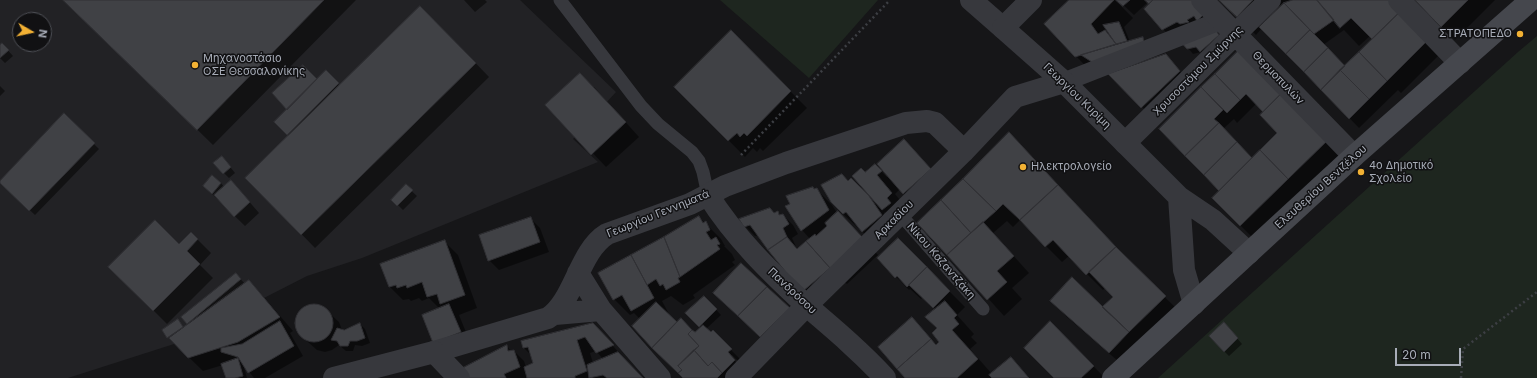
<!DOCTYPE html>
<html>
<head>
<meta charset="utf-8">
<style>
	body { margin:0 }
	#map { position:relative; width:1537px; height:378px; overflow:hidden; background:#161618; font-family:Inter,sans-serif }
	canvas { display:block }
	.north { position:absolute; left:12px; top:12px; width:40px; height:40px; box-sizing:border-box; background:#111113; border:1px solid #4d4f55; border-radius:50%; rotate:99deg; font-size:11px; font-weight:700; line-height:16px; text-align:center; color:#a8adb8 }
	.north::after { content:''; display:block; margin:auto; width:14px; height:18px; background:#f2b134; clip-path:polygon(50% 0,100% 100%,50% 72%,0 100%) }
	.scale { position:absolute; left:1395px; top:348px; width:66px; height:18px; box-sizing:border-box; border:2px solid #a8adb8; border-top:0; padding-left:5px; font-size:12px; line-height:14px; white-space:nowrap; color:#a8adb8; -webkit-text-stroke:3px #111113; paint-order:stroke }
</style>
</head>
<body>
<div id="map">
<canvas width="1537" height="378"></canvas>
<div class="north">N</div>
<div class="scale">20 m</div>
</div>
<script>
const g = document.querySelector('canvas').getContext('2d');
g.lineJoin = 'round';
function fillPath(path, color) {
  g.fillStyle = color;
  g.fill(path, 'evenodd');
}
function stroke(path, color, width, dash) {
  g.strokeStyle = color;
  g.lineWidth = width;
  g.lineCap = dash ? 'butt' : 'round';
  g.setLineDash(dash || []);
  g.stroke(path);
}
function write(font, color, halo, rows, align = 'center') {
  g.font = font + ' Inter,sans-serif';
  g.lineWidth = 3;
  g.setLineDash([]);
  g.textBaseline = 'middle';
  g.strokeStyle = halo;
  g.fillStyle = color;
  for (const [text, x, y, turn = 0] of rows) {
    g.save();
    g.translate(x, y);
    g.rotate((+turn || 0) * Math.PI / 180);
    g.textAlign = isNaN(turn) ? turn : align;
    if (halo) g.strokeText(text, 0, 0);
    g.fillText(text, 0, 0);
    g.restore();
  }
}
const built = new Path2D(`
	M0 0H520L616 92 573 139 598 162 362 258 307 276 174 344 68 378H0ZM20 20H44V44H20Z`);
const green = new Path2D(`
	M720 0H878L809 78Z
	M1537 36V378H1158L1518 52Z`);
const shadow = new Path2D(`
	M65 0H356L213 145Z
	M464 0H485L487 2 475 12Z
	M1070 0H1115L1133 18 1124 27 1130 42 1142 38 1152 48 1146 56 1147 61 1166 55 1189 82 1152 117 1110 74 1094 75 1076 56Z
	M1118 0H1194L1216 22 1173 39 1163 29 1148 2 1134 15Z
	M1221 0H1290L1287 3 1296 0H1392L1442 52 1401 93 1398 90 1359 128 1262 28 1256 35ZM1344 30 1359 46 1370 36 1374 39 1345 67 1323 45Z
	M1416 0H1495L1455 40Z
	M434 20 489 77 315 248 247 178 289 136 275 122 326 72 340 86Z
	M1213 28 1223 41 1205 56 1201 52 1193 54 1188 48Z
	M731 32 807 108 763 151 760 148 757 152 753 148 745 157 676 87Z
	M2 44 13 56 5 63 0 58V46Z
	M24 44H30L27 47Z
	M1241 49 1342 153 1254 239 1213 198 1220 191 1160 129ZM1256 104 1264 112 1279 133 1252 159 1223 129 1234 119 1237 123Z
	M0 86 5 91 0 96Z
	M594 87 639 137 606 167 547 105Z
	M64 115 99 149 35 215 0 182Z
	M904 141 944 183 917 207 900 189 895 194 910 212 908 222 901 228 885 212 884 213 897 232 879 247 843 214 848 181 851 180 875 204 876 203 865 173 875 165 887 177Z
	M227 163 235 173 229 178 224 173Z
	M964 179 1129 262 1181 313 1126 368 1067 317 1052 301 1102 308 1114 297 1105 288 1103 290 1069 256 1062 262 1020 220 1013 227 1007 221 993 233 1029 273 1012 288 1022 299 1004 316 948 254Z
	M221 183 224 187 240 191 259 213 245 226 209 191Z
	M406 186 417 196 403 210 393 200Z
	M816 189 832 205 837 213 878 255 847 284 840 278 813 301 759 235 755 236 745 226 770 209 775 214 778 213 781 216 783 215 793 225 798 234 792 238 797 249 810 239 802 230Z
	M699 217 721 239 725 246H724L732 254 735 260 732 262 735 265 693 295 695 298 683 305 671 296 662 301 669 314 668 315 677 324 695 334 701 328 687 313 704 297 721 315 706 329 711 334 713 332 744 363 742 365 732 355 731 357 748 374 743 378H684L633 326 640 319 634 313 630 315 614 299Z
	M530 218 540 228 549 252 499 270 489 260Z
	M191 233 211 253 200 265 213 278 167 324 110 267 179 245Z
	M445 242 458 255 477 308 459 315 470 342 444 353 440 309 429 298 422 301 419 298 411 301 409 299 403 300 390 287 382 265Z
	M878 258 938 280 965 307 957 315 974 334 971 337 977 343 970 349 992 374 1011 358 1030 378H906L912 318 937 345 941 342 936 310 923 297 921 299 910 289 909 290Z
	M236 274 245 284 249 281 262 295 293 331 290 333 303 356 265 378H254L243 364 247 378H227L223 365 203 371 168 337 178 320 184 328 189 325 183 318Z
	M314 305 322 307 328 312 339 322 342 330 360 324 365 329 370 343 362 346 355 345 353 351H346L339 345 332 350 325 352 317 350 300 335 296 327 297 319 300 312 306 307Z
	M1050 322 1103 376 1101 378H1056Z
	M593 324 642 378H471L507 346 511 351H514L524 361 526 367 534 364 531 355 524 348ZM596 351 603 359 593 363 590 353Z
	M1229 329 1242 344 1229 356 1224 351Z`);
const building = new Path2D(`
	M63 0H324L197 130Z
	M1069 0H1114L1091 24 1098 34 1105 30 1116 44 1075 57 1044 24Z
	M1116 0H1130L1123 6Z
	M1145 0H1153L1149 4Z
	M1153 0H1195L1207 11 1197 21 1194 16 1187 20 1189 22 1180 24 1177 22 1162 30 1144 9Z
	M1219 0H1253L1237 17Z
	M1293 0H1317L1334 20 1314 34 1284 3Z
	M1317 0H1392L1402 10 1372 39 1351 18 1340 28Z
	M1415 0H1468L1441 27Z
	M1284 3 1310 30 1286 54 1259 27Z
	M420 6 476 63 301 235 245 178Z
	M1402 10 1430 38 1387 81 1359 52Z
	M1119 22 1127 41 1116 44 1103 25Z
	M20 26V41L12 33Z
	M1213 26 1219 35 1200 52 1196 47 1187 49 1179 40Z
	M731 30 791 91 747 136 744 133 740 137 737 133 728 141 674 87Z
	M1310 30 1328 48 1304 72 1286 54Z
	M1143 37 1144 44 1095 64 1081 55Z
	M2 43 9 50 0 58V45Z
	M1241 48 1283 92 1263 112 1246 94 1240 100 1215 74Z
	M1328 48 1345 66 1321 90 1304 72Z
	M1359 52 1387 81 1369 99 1340 70Z
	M1166 54 1180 71 1141 108 1108 74Z
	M303 65 317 79 287 110 272 93Z
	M326 70 339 83 287 135 274 122Z
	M1340 70 1369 99 1349 119 1321 90Z
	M580 73 626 122 591 155 545 105Z
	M1215 74 1240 100 1227 113 1201 87Z
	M1201 87 1223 110 1214 119 1219 123 1185 156 1159 129Z
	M1283 92 1329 139 1288 179 1260 150 1277 133 1260 115Z
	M64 113 95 143 29 211 0 183V181Z
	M1219 123 1237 142 1204 175 1185 156Z
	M1009 132 1058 185 1020 220 1003 204 996 211 963 179Z
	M904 139 931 169 903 194 877 164Z
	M1237 142 1252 158 1219 191 1204 175Z
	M1260 150 1288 179 1240 226 1212 198Z
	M222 156 231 167 223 174 213 163Z
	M875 164 882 171 877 175 892 193 887 198 891 203 882 210 852 176 861 168 865 172Z
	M842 174 848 181 851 178 869 196 882 215 862 232 846 212 843 214 831 202 821 185Z
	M212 175 221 183 212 194 203 186Z
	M963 179 996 211 971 233 941 200Z
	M231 180 250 202 234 217 214 195Z
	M406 184 413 190 397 206 391 200Z
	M1058 185 1116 247 1086 275 1053 240 1045 247 1020 220Z
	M813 187 814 189 817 188 829 210 801 231 785 206 790 204 786 196Z
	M941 200 971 233 947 255 917 223Z
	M770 208 774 213 778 211 779 215 783 214 789 224 783 228 787 237 768 250 750 225 744 227 739 219Z
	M838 211 863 238 830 268 806 241 815 234 816 236 827 226 825 223Z
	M699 216 703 223 706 221 710 230 706 232 711 240 716 237 720 244 717 245 720 249 680 277 664 237Z
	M531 217 540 242 488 261 479 235Z
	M155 220 179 244 191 232 198 239 187 251 200 264 153 311 108 267Z
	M983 222 1014 256 997 271 1007 282 987 300 947 255Z
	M664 237 680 277 678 278 680 282 666 290 663 284 660 286 656 279 647 285 631 255Z
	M787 237 797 249 806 241 830 268 802 292 768 250Z
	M898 238 927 267 907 287 897 276 895 278 877 258Z
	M445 240 465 295 440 304 437 294 427 297 422 282 407 288 406 285 397 288 396 285 389 287 380 264Z
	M1116 247 1166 296 1129 332 1102 307 1113 297 1089 272Z
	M631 255 654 298 631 311 622 295 613 300 598 273Z
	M741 263 767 287 738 316 713 293Z
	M927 267 950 291 933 308 909 285Z
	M236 273 241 279 187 324 181 317Z
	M1072 277 1129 332 1109 353 1050 301Z
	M249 280 280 317 238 342 188 358 169 338Z
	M767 287 790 308 760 337 738 316Z
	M704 296 717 309 699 327 685 313Z
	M945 301 957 315 954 318 959 324 952 330 978 359 957 378H905L897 369 931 339 936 345 939 342 932 333 937 328 925 317Z
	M656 302 677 322 652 348 632 326Z
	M449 304 461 332 433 343 422 315Z
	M295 323a19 19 0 1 1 38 0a19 19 0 1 1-38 0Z
	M912 317 931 339 897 369 878 347Z
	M681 318 692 330 688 334 699 346 678 366 682 370 678 373 652 348Z
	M178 319 183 327 167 338 162 330Z
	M280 321 294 346 248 373 238 357 221 352V348L242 344Z
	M1050 321 1094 366 1081 378H1054L1024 348Z
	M1224 322 1238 338 1224 352 1209 336Z
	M360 323 365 338 357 341H350L348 346H340L337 341 331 340 337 328 344 330Z
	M593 323 614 345 596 353 585 337 577 340 587 371 575 376V378H527L524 367 533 363 528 347 523 348 521 341Z
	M703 325 711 332 713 330 732 349 728 352 735 360 722 373 712 362 708 366 694 350 699 346 688 334 692 330 695 332Z
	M507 345 508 351 514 350 520 367 504 374 506 378H470L461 369Z
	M694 350 708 366 712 362 722 373 717 378H683L678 373 682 370 678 366Z
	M618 352 643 378H607L603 375 589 378 587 365Z
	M1011 357 1029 378H992L989 375Z
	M238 358 243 376 235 378H226L221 364Z`);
const path = new Path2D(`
	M741 155 890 0
	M1461 378 1463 349 1537 292`);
const service = new Path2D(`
	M560 0 641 106 658 124 692 152 699 161 703 172 708 195
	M900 214 983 309`);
const pedestrian = new Path2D(`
	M1064 82 1222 20`);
const minor = new Path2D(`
	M971 0 1003 28
	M1202 0 1354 156
	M1399 0 1460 63
	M1125 143 1270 0
	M708 195C735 238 771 273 808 307 835 330 861 352 885 378
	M578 273 601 310 660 378
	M555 314 601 310
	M434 352 548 318C574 302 579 251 607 234L690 204 725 186 786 163 906 123 927 121 935 123 964 151
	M736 378 807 305 964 151 1015 97 1064 82`);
const tertiary = new Path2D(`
	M1031 0 1003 28 1064 82 1179 197 1213 220 1249 253
	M1179 197 1184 270 1194 304
	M334 378 434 352 459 378`);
const secondary = new Path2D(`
	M1113 378 1354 156 1531 0`);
const markers = [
	[1520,34,4,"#f2b134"],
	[195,65,4,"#f2b134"],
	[1023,167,4,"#f2b134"],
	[1361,172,4,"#f2b134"]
];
const poiNames = [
	["ΣΤΡΑΤΟΠΕΔΟ",1512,34,"right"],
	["Μηχανοστάσιο",203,59],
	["ΟΣΕ Θεσσαλονίκης",203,72],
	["4ο Δημοτικό",1369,166],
	["Σχολείο",1369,179],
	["Ηλεκτρολογείο",1031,167]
];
const streetNames = [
	["Χρυσοστόμου Σμύρνης",1198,71,-45],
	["Θερμοπυλών",1278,78,46],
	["Γεωργίου Κυρίμη",1077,96,44],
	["Ελευθερίου Βενιζέλου",1321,187,-42],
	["Γεωργίου Γεννηματά",658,214,-22],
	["Αρκαδίου",894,220,-45],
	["Νίκου Καζαντζάκη",941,261,49],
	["Πανδρόσου",792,291,43]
];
fillPath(built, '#222225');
fillPath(green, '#1e261f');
fillPath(shadow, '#0007');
fillPath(building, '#404145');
stroke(building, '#303034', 1);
stroke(path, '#3d3f44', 2.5, [2, 3]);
stroke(service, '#37383d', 13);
stroke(pedestrian, '#37383d', 19);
stroke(minor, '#37383d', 22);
stroke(tertiary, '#37383d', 22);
stroke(secondary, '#45474d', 22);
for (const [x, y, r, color] of markers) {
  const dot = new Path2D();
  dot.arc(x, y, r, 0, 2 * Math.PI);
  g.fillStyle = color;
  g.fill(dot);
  stroke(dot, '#111113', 1.5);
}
write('11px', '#a8adb8', '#111113', poiNames, 'left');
write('11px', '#a8adb8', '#111113', streetNames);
</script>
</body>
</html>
